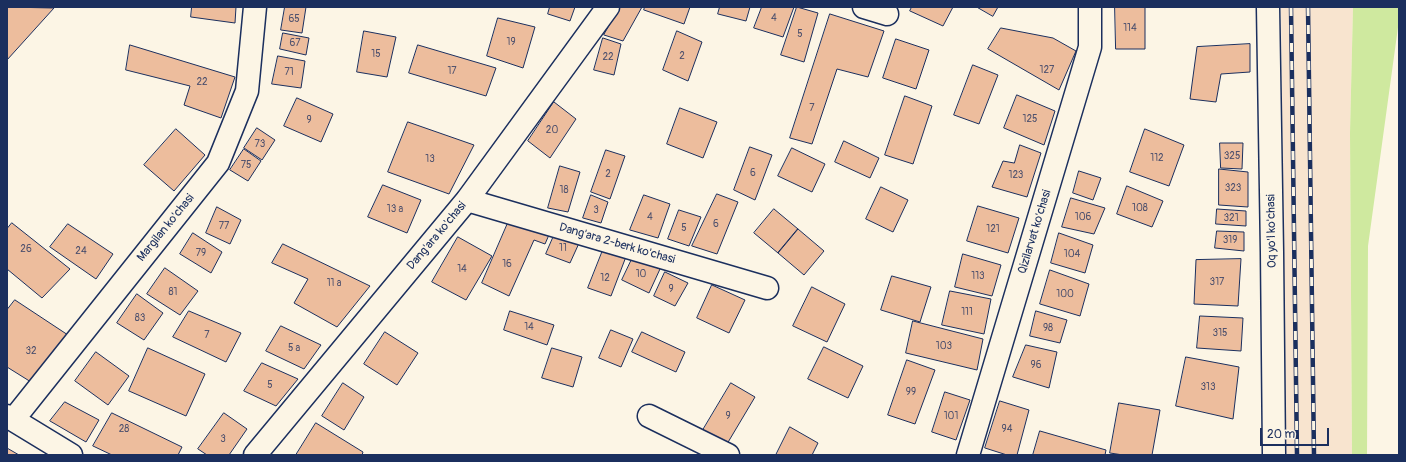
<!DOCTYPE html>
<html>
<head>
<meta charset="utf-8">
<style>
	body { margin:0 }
	#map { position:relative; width:1406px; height:462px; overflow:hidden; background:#fcf5e5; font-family:Pangolin,sans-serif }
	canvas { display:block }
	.frame { position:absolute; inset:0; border:8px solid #1b2f5e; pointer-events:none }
	.scale { position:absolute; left:1260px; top:428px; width:69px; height:18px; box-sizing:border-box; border:2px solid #1b2f5e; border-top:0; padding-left:5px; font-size:12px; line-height:14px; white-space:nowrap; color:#1b2f5e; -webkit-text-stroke:3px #fcf5e5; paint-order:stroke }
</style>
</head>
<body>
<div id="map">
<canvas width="1406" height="462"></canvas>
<div class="frame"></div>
<div class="scale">20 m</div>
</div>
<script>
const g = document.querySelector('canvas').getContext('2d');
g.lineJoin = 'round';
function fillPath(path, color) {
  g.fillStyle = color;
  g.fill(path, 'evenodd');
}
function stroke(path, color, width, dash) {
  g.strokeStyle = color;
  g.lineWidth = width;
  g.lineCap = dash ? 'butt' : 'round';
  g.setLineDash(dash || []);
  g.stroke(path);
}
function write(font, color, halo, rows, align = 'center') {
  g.font = font + ' Pangolin,sans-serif';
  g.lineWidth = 3;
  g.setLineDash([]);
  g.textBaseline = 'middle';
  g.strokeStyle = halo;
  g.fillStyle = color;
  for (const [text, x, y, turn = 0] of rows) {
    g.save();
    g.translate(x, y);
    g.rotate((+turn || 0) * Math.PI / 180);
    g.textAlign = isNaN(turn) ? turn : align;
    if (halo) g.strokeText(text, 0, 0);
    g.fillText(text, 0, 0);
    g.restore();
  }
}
const built = new Path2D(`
	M1281 7H1353L1350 133 1352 455H1285Z`);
const green = new Path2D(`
	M1353 7H1399V20L1368 246 1367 455H1352L1350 133Z`);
const building = new Path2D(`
	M7 7 54 8 7 60Z
	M192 7H236L235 23 191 17Z
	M285 7H306L302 33 281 30Z
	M550 7H575L570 21 548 14Z
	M620 7H642L623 41 604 35Z
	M645 7H690L684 24 644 10Z
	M720 7H750L746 21 718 14Z
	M762 7H794L783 37 754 28Z
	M797 7 818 13 804 62 781 55Z
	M912 7H953L943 26 910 11Z
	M977 7H998L993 16Z
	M1115 7H1145V49H1116Z
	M830 14 884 31 868 77 837 69 812 144 790 138Z
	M498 18 535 27 523 68 487 56Z
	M1001 28 1053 38 1076 51 1059 90 988 49Z
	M364 31 396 37 387 77 357 72Z
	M677 31 702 42 688 81 663 70Z
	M283 33 309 38 306 55 280 49Z
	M603 38 621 44 614 75 594 70Z
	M896 39 929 50 916 89 883 78Z
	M1250 44V72L1221 74 1216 102 1190 99 1197 47Z
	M130 45 235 77 221 118 184 105 190 86 126 70Z
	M418 45 496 68 486 96 409 73Z
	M278 56 305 61 301 88 272 84Z
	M973 65 998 75 979 124 954 115Z
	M1017 95 1055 111 1044 145 1004 128Z
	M905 96 932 106 913 164 885 155Z
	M297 98 333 114 321 142 284 126Z
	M554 102 576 119 550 158 528 141Z
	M680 108 717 122 703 158 667 144Z
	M408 122 474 145 449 194 388 172Z
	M257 128 275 140 262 160 244 148Z
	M176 129 205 155 174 191 144 165Z
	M1145 129 1184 145 1169 186 1130 172Z
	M844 141 879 158 870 178 835 162Z
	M1220 143H1243L1242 169 1221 168Z
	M1020 145 1041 153 1027 197 992 187 1003 161 1014 163Z
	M750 147 772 155 755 200 734 190Z
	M792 148 825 164 812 192 778 176Z
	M244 149 261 161 248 181 230 170Z
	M606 150 625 156 610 199 591 192Z
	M560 166 580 172 568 212 548 208Z
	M1219 169 1248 172V207L1219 205Z
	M1079 171 1101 178 1093 200 1073 193Z
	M383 185 421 200 407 233 368 217Z
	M1127 186 1163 201 1152 227 1117 214Z
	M881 187 908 200 893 232 866 219Z
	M717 194 738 202 717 254 692 246Z
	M591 195 608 202 601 223 583 218Z
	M644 195 670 204 658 238 630 230Z
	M1071 198 1105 208 1094 234 1062 227Z
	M978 206 1019 218 1008 253 967 241Z
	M217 207 241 220 230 244 206 233Z
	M774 209 798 229 778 253 754 233Z
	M1217 209 1246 211V226L1216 224Z
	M679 210 701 217 689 246 668 239Z
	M511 216 552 228 545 244 534 240 509 296 482 283Z
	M12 223 70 269 42 298 7 269V229Z
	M68 224 113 254 96 279 50 247Z
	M798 229 824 251 804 275 778 253Z
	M556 231 580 241 570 263 546 254Z
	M1217 231 1244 232V251L1215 248Z
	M193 233 222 252 211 273 180 254Z
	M1059 233 1093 245 1085 273 1051 263Z
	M458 237 492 256 466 300 432 282Z
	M283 244 370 286 337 327 294 303 308 279 272 263Z
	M605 245 627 254 611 296 588 288Z
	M963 254 1001 265 992 296 955 287Z
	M633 257 660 269 649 293 622 280Z
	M1241 259 1238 306 1194 304 1196 260Z
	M165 268 198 291 180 315 147 294Z
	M1050 270 1089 284 1080 316 1040 304Z
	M665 272 688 283 675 306 654 296Z
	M892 276 931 287 920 322 881 310Z
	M712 285 745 300 729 333 697 318Z
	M812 287 845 304 827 342 793 326Z
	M950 291 991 299 984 334 942 325Z
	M137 294 163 313 144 340 117 323Z
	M15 300 68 335 31 382 7 367V310Z
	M189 311 241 333 226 362 173 337Z
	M510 311 554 325 547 345 504 330Z
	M1036 311 1067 320 1060 343 1030 336Z
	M1200 316 1243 318 1241 351 1197 348Z
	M913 321 983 339 977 370 906 353Z
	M281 326 321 345 304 369 266 351Z
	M611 330 633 339 621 367 599 358Z
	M385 332 418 353 397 385 364 364Z
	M642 332 685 352 676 372 632 352Z
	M1026 345 1057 352 1049 388 1013 377Z
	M824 347 863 366 848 398 808 379Z
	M148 348 205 374 186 416 129 391Z
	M552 348 582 357 573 387 542 378Z
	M96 352 129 376 108 405 75 381Z
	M1186 357 1239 367 1233 419 1176 406Z
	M907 360 935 370 915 424 888 415Z
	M262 363 298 379 276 406 244 391Z
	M343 383 364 397 344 430 322 416Z
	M731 383 755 397 724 449 700 435Z
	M945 392 970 400 956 440 932 432Z
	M1000 401 1029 410 1017 455H1007L985 448Z
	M65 402 99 420 86 442 50 421Z
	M1119 403 1160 410 1152 455H1123L1110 453Z
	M112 413 182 447 178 455H112L93 446Z
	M224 413 247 429 229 455H207L198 449Z
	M316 423 363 452 362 455H296Z
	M790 427 818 443 812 455H776Z
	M1040 431 1106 450 1105 455H1033Z
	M7 448 19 455H7Z`);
const minor = new Path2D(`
	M864 7 887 14
	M1268 7 1272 252 1274 455
	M467 200 767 288
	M7 416 71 455
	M649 416 728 455
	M13 420 218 163 247 91 255 7
	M255 455 467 200 608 7
	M968 455 1090 47V7`);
const rail = new Path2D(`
	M1291 7 1297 455
	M1308 7 1314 455`);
const numberNames = [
	["4",774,18],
	["65",294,19],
	["114",1130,28],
	["5",800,34],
	["19",511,42],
	["67",295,43],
	["15",376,54],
	["2",682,56],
	["22",608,57],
	["127",1047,70],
	["17",452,71],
	["71",289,72],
	["22",202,82],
	["7",812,108],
	["125",1030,119],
	["9",309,120],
	["20",552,130],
	["73",260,144],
	["325",1232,156],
	["112",1157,158],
	["13",430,159],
	["75",246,165],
	["6",753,173],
	["2",608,174],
	["123",1016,175],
	["323",1233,188],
	["18",564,190],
	["108",1140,208],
	["13 а",395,209],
	["3",596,210],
	["4",650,217],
	["106",1083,217],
	["321",1231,218],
	["6",716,224],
	["77",224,226],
	["5",684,228],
	["121",993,229],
	["319",1230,240],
	["11",563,248],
	["26",26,249],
	["24",81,251],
	["79",201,253],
	["104",1072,254],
	["16",507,264],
	["14",462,269],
	["10",641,274],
	["113",978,276],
	["12",605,278],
	["317",1217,282],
	["11 а",334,283],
	["9",671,289],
	["81",173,292],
	["100",1065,294],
	["111",967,312],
	["83",140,318],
	["14",529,327],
	["98",1048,328],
	["315",1220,333],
	["7",207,335],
	["103",944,346],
	["5 а",294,348],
	["32",31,351],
	["96",1036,365],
	["5",270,385],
	["313",1208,387],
	["99",911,392],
	["9",728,416],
	["101",951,416],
	["28",124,429],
	["94",1007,429],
	["3",223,439]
];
const streetNames = [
	["Margilan ko'chasi",166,228,-51],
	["Oq yo'l ko'chasi",1272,231,-91],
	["Qizilarvat ko'chasi",1035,232,-73],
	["Dang'ara ko'chasi",437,236,-50],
	["Dang'ara 2-berk ko'chasi",617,244,16]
];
fillPath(built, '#f8e4cf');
fillPath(green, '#cfe99f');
fillPath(building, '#edbd9d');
stroke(building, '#1b2f5e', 1);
stroke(minor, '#1b2f5e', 25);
stroke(minor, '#fcf5e5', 22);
stroke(rail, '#1b2f5e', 4.5);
stroke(rail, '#fcf5e5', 3, [9]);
write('10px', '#50526e', null, numberNames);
write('12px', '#1b2f5e', '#fcf5e5', streetNames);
</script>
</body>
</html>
